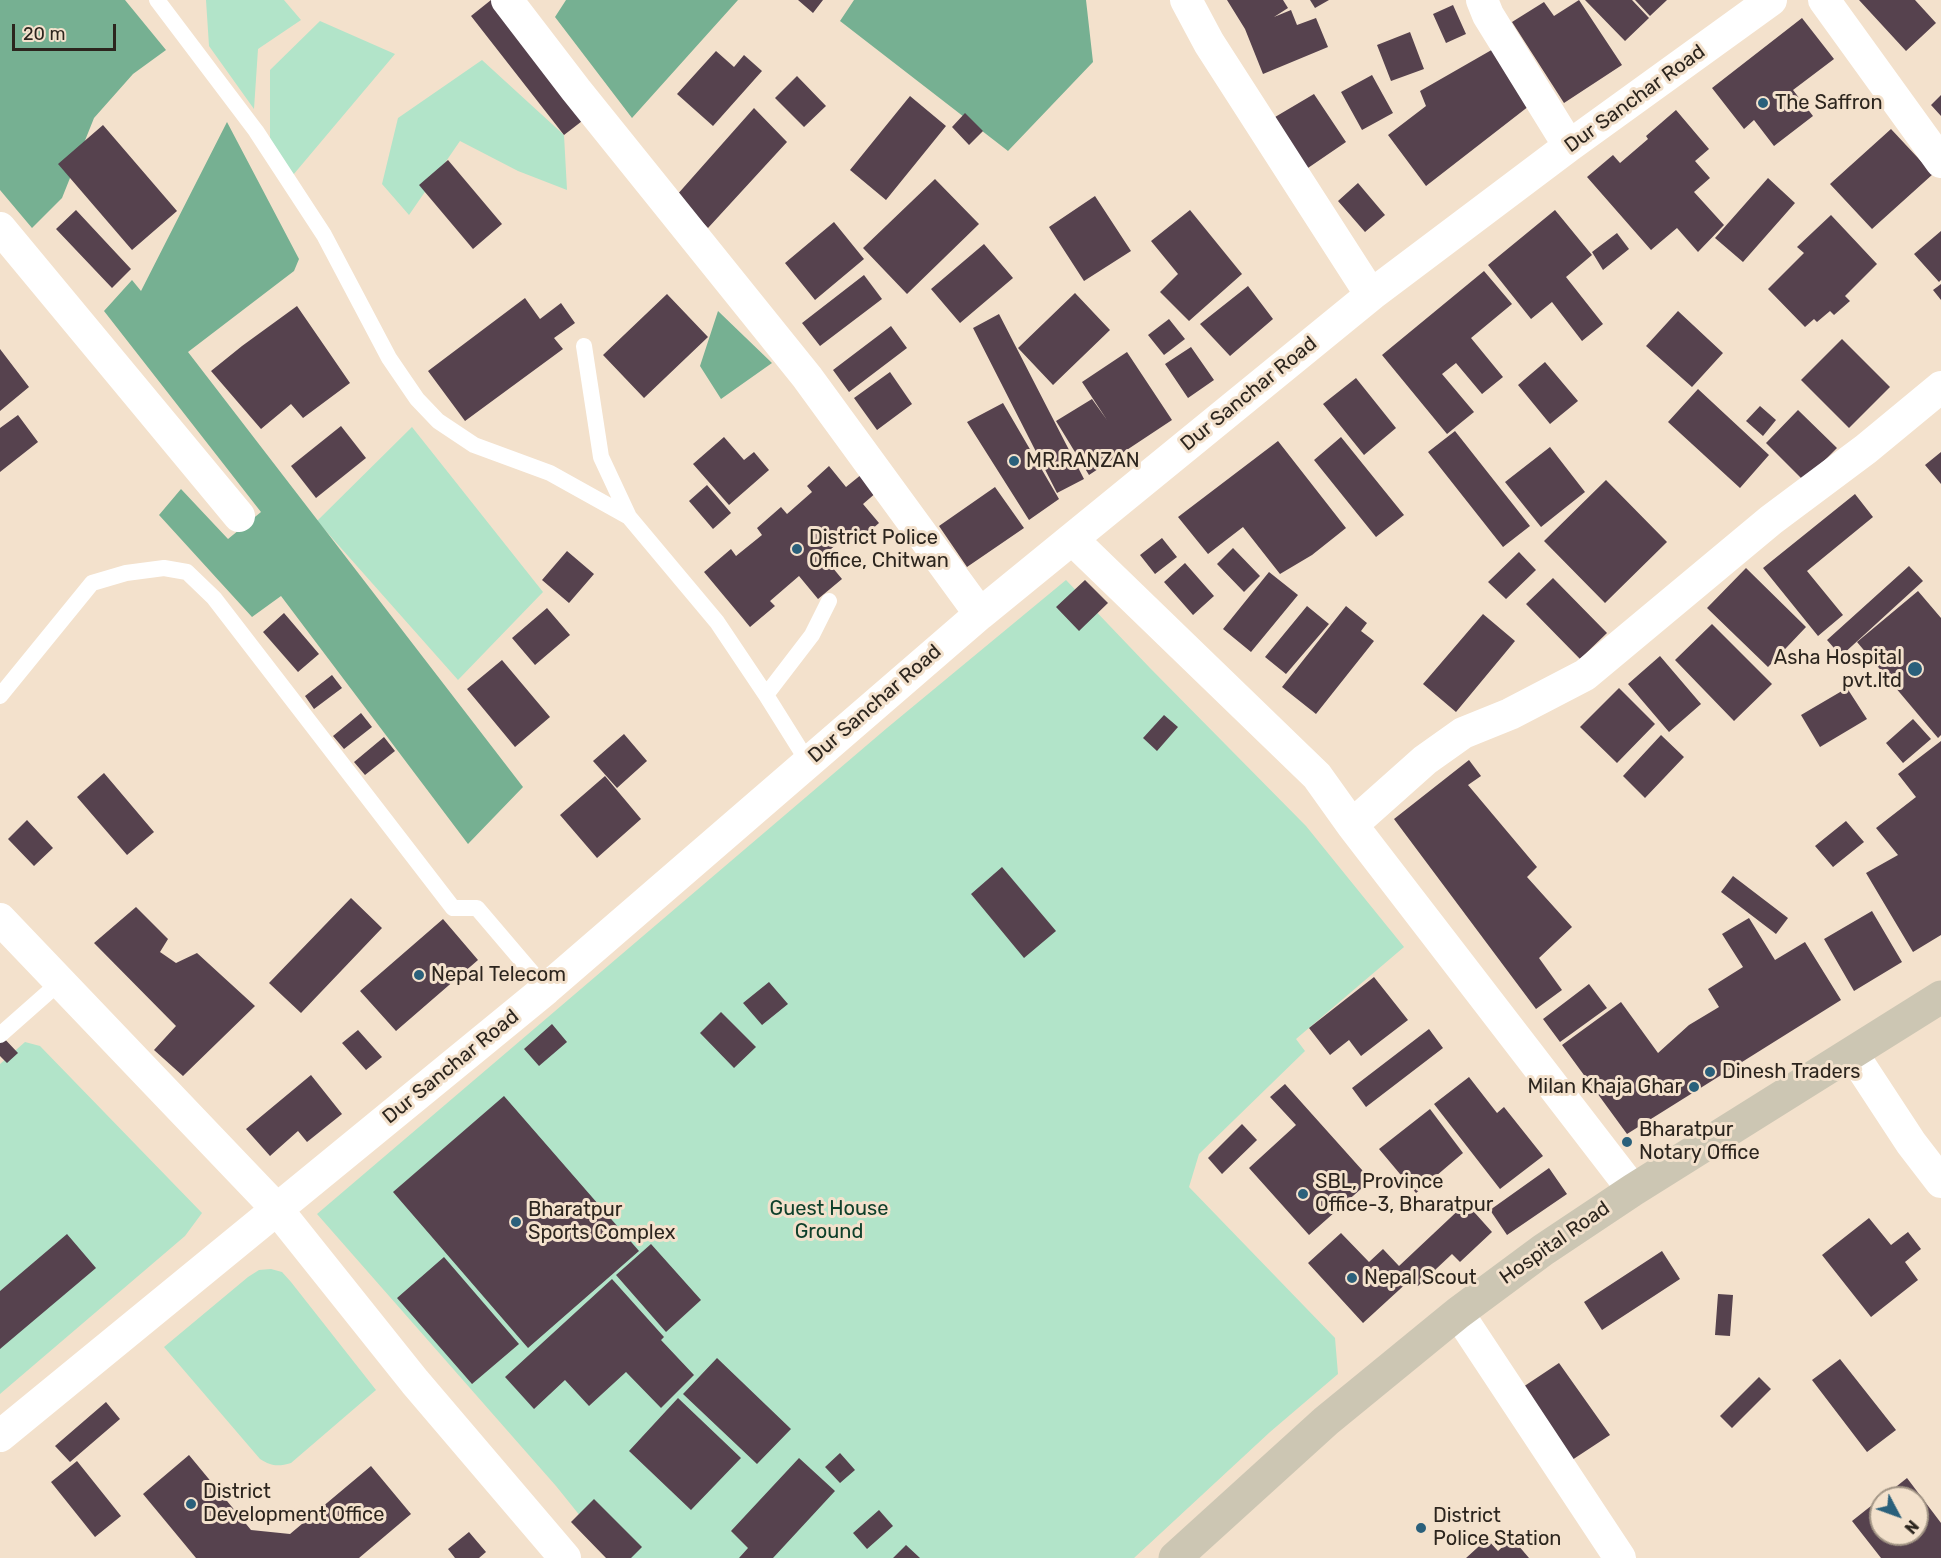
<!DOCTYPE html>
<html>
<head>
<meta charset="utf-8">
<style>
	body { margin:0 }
	#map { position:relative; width:1941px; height:1558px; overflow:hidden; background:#f3e1cc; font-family:Rubik,sans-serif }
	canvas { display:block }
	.north { position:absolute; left:1869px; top:1486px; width:60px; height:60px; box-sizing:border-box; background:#f3e1cc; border:2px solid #a39686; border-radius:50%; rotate:131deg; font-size:16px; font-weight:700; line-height:24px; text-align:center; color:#2c251e }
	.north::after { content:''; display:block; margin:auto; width:21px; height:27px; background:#2a607b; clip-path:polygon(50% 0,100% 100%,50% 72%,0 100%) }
	.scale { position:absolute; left:12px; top:24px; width:104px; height:27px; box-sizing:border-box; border:3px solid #2c251e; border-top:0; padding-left:8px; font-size:18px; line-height:21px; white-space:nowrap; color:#2c251e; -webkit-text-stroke:4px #f3e1cc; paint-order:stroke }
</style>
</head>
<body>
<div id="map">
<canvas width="1941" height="1558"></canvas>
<div class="north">N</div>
<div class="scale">20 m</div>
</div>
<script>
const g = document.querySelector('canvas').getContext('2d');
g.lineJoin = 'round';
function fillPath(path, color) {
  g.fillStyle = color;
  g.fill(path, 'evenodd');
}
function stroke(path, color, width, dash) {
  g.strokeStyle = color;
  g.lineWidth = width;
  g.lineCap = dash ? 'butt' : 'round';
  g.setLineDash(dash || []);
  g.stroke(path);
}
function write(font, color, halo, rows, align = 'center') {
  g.font = font + ' Rubik,sans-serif';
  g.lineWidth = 6;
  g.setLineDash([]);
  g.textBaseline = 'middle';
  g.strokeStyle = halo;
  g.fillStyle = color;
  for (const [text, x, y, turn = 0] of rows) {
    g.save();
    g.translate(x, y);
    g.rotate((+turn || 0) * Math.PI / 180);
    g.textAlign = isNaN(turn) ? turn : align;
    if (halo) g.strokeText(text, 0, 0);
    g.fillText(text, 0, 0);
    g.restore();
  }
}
const green = new Path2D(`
	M206 0H284L301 20 258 49 254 109 209 46Z
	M320 21 395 54 288 181 270 153V70Z
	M482 60 564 135 567 190 518 171 460 141 409 215 382 184 398 118Z
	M412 427 543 592 458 680 317 521Z
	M1066 580 1150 668 1306 826 1404 947 1296 1039 1305 1051 1199 1154 1189 1187 1335 1338 1338 1374 1270 1432 1134 1558H614L556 1486 317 1214 887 728Z
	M25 1042 40 1046 202 1213 185 1236 0 1394V1064Z
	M271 1269 282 1272 291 1282 376 1390 291 1463C278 1467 271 1466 260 1459L164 1347 248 1277 259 1270Z`);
const forest = new Path2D(`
	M0 0H125L166 50 133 74 94 118 62 198 32 228 0 190Z
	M566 0H738L632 118 555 17Z
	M854 0H1086L1093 62 1008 151 840 21Z
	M227 122 299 259 294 271 188 352 523 787 468 844 281 596 252 617 159 515 181 489 228 539 261 512 104 311 132 280 141 291Z
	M718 311 772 363 721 399 700 366Z`);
const building = new Path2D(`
	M491 0H495L586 118 564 135 471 16Z
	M798 0H823L813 13Z
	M1227 0H1283L1288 8 1274 17 1291 10 1297 25 1316 18 1328 47 1263 74 1245 29Z
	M1310 0H1329L1315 8Z
	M1579 0 1622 65 1564 103 1512 22 1544 2 1554 16Z
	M1585 0H1632L1649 18 1625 41Z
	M1635 0H1667L1650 16Z
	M1859 0H1915L1936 23 1906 51Z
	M1453 5 1466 34 1446 43 1433 14Z
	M1802 18 1834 59 1793 90 1813 116 1774 146 1754 120 1744 129 1712 88Z
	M1410 32 1424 69 1391 81 1377 45Z
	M1495 48 1529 106 1426 186 1388 135 1426 106 1420 91Z
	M716 51 734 67 744 55 762 71 713 126 677 94Z
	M1372 75 1393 113 1362 130 1341 92Z
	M797 76 826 106 804 127 775 98Z
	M1314 94 1346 142 1305 170 1270 120Z
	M1941 95V116L1931 105Z
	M910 96 946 126 886 200 850 170Z
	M754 108 787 142 708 228 676 196Z
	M1676 110 1709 149 1695 161 1710 178 1694 192 1724 225 1698 252 1677 228 1651 250 1587 177 1613 155 1620 163 1648 139 1646 136Z
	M965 113 983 131 969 145 952 127Z
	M103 125 177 211 132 250 58 164Z
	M1891 129 1933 174 1872 229 1830 184Z
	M448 160 502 224 473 249 419 185Z
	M1768 178 1795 203 1743 262 1715 238Z
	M935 179 979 224 907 294 863 248Z
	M1358 183 1385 215 1365 232 1338 201Z
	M1095 196 1131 251 1084 281 1049 227Z
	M76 210 131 269 112 288 56 229Z
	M1190 210 1242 274 1189 321 1160 292 1178 274 1151 241Z
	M1555 210 1592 255 1566 277 1603 324 1582 341 1552 302 1531 319 1488 265Z
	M1831 215 1877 264 1845 296 1850 301 1834 315 1830 311 1817 322 1814 319 1805 327 1768 289 1804 253 1797 247Z
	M834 222 864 259 815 300 785 263Z
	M1941 231V280L1939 282 1914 254Z
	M1617 233 1629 249 1603 270 1592 252Z
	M984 244 1013 278 960 323 931 289Z
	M1484 271 1512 304 1471 338 1503 377 1482 394 1456 363 1442 374 1474 412 1447 434 1382 355Z
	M864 275 882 299 820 346 802 323Z
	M1941 284V300L1933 290Z
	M1248 286 1273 319 1230 356 1200 324Z
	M1075 293 1110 330 1053 385 1018 348Z
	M667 294 708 337 644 398 603 355Z
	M525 298 540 319 561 303 575 323 554 338 563 349 465 421 428 371Z
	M297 306 350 383 303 418 291 404 261 429 211 371 242 346Z
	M1678 311 1723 353 1692 387 1646 346Z
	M999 314 1084 479 1057 493 973 328Z
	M1169 319 1185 339 1164 355 1148 335Z
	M891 326 907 348 849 392 833 370Z
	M1842 339 1890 387 1849 428 1801 380Z
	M1191 347 1214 380 1188 398 1165 364Z
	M0 349 29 387 0 411Z
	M1127 352 1172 420 1089 475 1056 421 1092 399 1107 420 1082 382Z
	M1545 362 1578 401 1550 424 1518 385Z
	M890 372 912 404 877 430 854 398Z
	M1356 378 1396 428 1364 455 1323 404Z
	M1698 389 1769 455 1740 488 1668 422Z
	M1003 403 1059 499 1029 520 967 422Z
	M1760 406 1776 420 1763 436 1746 421Z
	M1798 410 1837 448 1804 481 1766 443Z
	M18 415 38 442 0 472V428Z
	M341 426 366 458 316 498 291 466Z
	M1455 431 1530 526 1503 547 1428 452Z
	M724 437 744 460 754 452 769 470 729 505 693 464Z
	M1341 437 1404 515 1376 537 1314 460Z
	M1278 441 1346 528 1312 555 1280 574 1243 527 1208 554 1178 517Z
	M1550 447 1585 492 1541 527 1505 482Z
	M1941 452V484L1925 465Z
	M829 466 846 487 862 474 877 492 863 504 879 523 855 544 847 535 823 556 842 579 818 599 799 576 770 601 775 606 750 627 704 572 731 549 736 556 762 535 757 528 781 507 787 514 812 492 807 486Z
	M1606 480 1667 542 1605 603 1544 541Z
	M707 485 731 513 713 529 689 501Z
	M995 487 1024 528 967 567 939 526Z
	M1855 494 1873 517 1807 571 1843 615 1818 636 1763 568Z
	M1162 538 1177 557 1155 574 1140 555Z
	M1233 548 1260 576 1244 592 1217 564Z
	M567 551 594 574 569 603 542 580Z
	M1519 552 1536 570 1506 599 1488 582Z
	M1185 563 1214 596 1193 615 1164 582Z
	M1909 566 1923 581 1841 656 1827 640Z
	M1746 568 1806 627 1768 667 1707 608Z
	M1269 572 1298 595 1251 652 1223 629Z
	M1553 578 1607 633 1580 659 1526 604Z
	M1085 580 1108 603 1079 631 1056 607Z
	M1918 591 1941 618V735L1938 738 1857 642Z
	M1307 606 1329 624 1286 674 1265 657Z
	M1346 606 1367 623 1361 631 1374 641 1316 714 1282 687Z
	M547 608 570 635 535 665 512 638Z
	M284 613 319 654 298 672 263 632Z
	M1483 614 1515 641 1456 712 1423 684Z
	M1712 624 1772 684 1734 721 1675 660Z
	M1660 656 1701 704 1669 732 1628 684Z
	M502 660 550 717 515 747 467 689Z
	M332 675 342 688 314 709 305 696Z
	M1619 688 1655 724 1617 763 1580 727Z
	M1847 688 1867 719 1820 747 1801 715Z
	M361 713 372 727 344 749 333 736Z
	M1164 715 1178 727 1157 751 1143 738Z
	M1913 719 1931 739 1903 763 1886 743Z
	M624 734 647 761 617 788 593 761Z
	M1661 735 1684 757 1645 798 1623 776Z
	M384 737 395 751 365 775 354 762Z
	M1941 741V935L1913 952 1866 873 1898 855 1876 828 1916 797 1898 774Z
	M1469 760 1481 776 1468 785 1537 867 1527 877 1572 927 1539 958 1562 990 1536 1009 1394 819Z
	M104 773 154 832 127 855 77 797Z
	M605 776 641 819 597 858 560 815Z
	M27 820 53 848 34 866 8 839Z
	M1846 821 1864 842 1833 867 1815 846Z
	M1002 867 1056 931 1024 958 971 894Z
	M1733 876 1788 918 1776 934 1721 892Z
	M351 898 382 928 301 1013 269 983Z
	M136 907 168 939 160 952 176 963 197 953 255 1006 183 1076 154 1050 176 1026 94 943Z
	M1872 911 1902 962 1854 991 1824 939Z
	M1749 918 1775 960 1805 942 1841 1000 1627 1134 1562 1045 1621 1002 1658 1053 1689 1025 1719 1007 1708 989 1743 967 1722 934Z
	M443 919 478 960 396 1031 360 991Z
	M1374 977 1408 1020 1361 1056 1349 1040 1330 1055 1309 1028Z
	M769 982 788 1004 762 1025 743 1003Z
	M1589 984 1607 1008 1560 1042 1543 1019Z
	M721 1012 756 1047 734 1068 700 1033Z
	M552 1024 567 1042 539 1066 524 1049Z
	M1429 1029 1443 1048 1366 1107 1352 1088Z
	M358 1030 382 1057 366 1070 342 1043Z
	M0 1034 18 1053 7 1063 0 1056Z
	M311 1075 342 1114 307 1142 298 1131 270 1156 246 1129Z
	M1469 1077 1497 1113 1504 1107 1543 1156 1500 1189 1434 1104Z
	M1285 1084 1371 1180 1309 1235 1249 1168 1296 1125 1270 1097Z
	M504 1096 639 1251 528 1348 393 1192Z
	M1430 1109 1463 1153 1416 1193 1379 1149Z
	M1242 1124 1257 1140 1222 1174 1208 1158Z
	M1549 1168 1567 1194 1507 1235 1490 1210Z
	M1466 1203 1492 1232 1460 1262 1452 1254 1418 1286 1411 1279 1363 1323 1308 1263 1341 1233 1369 1262 1383 1249 1399 1266Z
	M1869 1218 1891 1245 1908 1232 1921 1249 1905 1262 1918 1280 1871 1317 1822 1255Z
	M67 1234 96 1268 0 1349V1291Z
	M651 1244 701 1300 666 1332 616 1275Z
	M1662 1251 1680 1279 1602 1330 1584 1302Z
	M444 1257 519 1344 472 1384 397 1298Z
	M612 1279 664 1337 661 1340 694 1375 661 1408 626 1372 589 1406 565 1380 534 1409 505 1377Z
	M1718 1294 1733 1295 1730 1336 1715 1335Z
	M717 1358 791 1429 757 1464 683 1394Z
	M1840 1359 1896 1430 1867 1452 1812 1380Z
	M1559 1363 1610 1435 1569 1462 1517 1391Z
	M1759 1377 1771 1389 1732 1428 1720 1416Z
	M678 1398 741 1458 691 1510 629 1451Z
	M106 1402 120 1419 70 1462 55 1446Z
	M840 1453 855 1470 840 1483 825 1467Z
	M189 1455 251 1530 290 1534 371 1466 411 1514 359 1558H196L143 1494Z
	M799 1458 835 1491 773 1558H739L748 1548 731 1531Z
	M77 1461 121 1516 95 1537 51 1482Z
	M1907 1478 1941 1523V1558H1881L1852 1521 1881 1498V1534H1917V1498H1882Z
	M594 1499 642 1547 631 1558H606L571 1522Z
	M879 1510 893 1526 867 1549 853 1533Z
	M469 1532 486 1552 479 1558H455L448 1549Z
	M1512 1538 1529 1558H1466L1487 1539 1498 1551Z
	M906 1545 920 1558H893Z`);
const lane = new Path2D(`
	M157 0 256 131 324 235 389 358 417 399 438 421 474 445 550 473 629 517 717 622 766 695 808 762
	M584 346 601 457 629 517
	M766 695 812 635 829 601
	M0 696 92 583 126 573 164 568 187 572 214 598 453 908H477L546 989
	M0 1035 60 982`);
const street = new Path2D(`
	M507 0 576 90 807 377 980 614
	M1186 0 1209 43 1371 295
	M1482 0 1488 15 1569 146
	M1824 0 1941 162
	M0 228 239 516
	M1072 539 1317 776 1352 825 1633 1190
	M1352 825 1425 760 1463 733 1510 714 1585 675 1771 520 1866 449 1941 387
	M0 919 276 1208 415 1382 565 1558
	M1852 1053 1911 1143 1941 1182
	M1458 1313 1620 1558
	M0 1436 546 989 980 614 1371 295 1569 146 1771 0`);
const secondary = new Path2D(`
	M1175 1558 1326 1421 1458 1313 1543 1250 1633 1190 1941 997`);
const markers = [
	[1763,103,6,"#2a607b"],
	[1014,461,6,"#2a607b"],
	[797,549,6,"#2a607b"],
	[1915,669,8,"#2a607b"],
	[419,975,6,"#2a607b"],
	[1710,1072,6,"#2a607b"],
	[1694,1087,6,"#2a607b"],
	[1627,1142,6,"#2a607b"],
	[1303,1194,6,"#2a607b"],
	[516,1222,6,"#2a607b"],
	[1352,1278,6,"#2a607b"],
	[191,1504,6,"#2a607b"],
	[1421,1528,6,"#2a607b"]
];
const streetNames = [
	["Dur Sanchar Road",1635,99,-36],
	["Dur Sanchar Road",1249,394,-39],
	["Dur Sanchar Road",875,704,-41],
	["Dur Sanchar Road",451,1067,-39],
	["Hospital Road",1555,1243,-35]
];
const poiNames = [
	["The Saffron",1775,103],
	["MR.RANZAN",1026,461],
	["District Police",809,538],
	["Office, Chitwan",809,561],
	["Asha Hospital",1902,658,"right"],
	["pvt.ltd",1902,681,"right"],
	["Nepal Telecom",431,975],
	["Dinesh Traders",1722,1072],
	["Milan Khaja Ghar",1682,1087,"right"],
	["Bharatpur",1639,1130],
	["Notary Office",1639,1153],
	["SBL, Province",1315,1182],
	["Office-3, Bharatpur",1315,1205],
	["Bharatpur",528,1210],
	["Sports Complex",528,1233],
	["Nepal Scout",1364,1278],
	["District",203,1492],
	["Development Office",203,1515],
	["District",1433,1516],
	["Police Station",1433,1539]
];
const parkNames = [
	["Guest House",829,1209],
	["Ground",829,1232]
];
fillPath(green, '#b2e4c9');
fillPath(forest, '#76b092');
fillPath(building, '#56424e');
stroke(lane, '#fff', 16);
stroke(street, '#fff', 32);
stroke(secondary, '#ccc6b3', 33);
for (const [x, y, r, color] of markers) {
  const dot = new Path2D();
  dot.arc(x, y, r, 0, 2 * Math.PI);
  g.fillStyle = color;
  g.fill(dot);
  stroke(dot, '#f3e1cc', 2);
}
write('20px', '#2c251e', '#f3e1cc', streetNames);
write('20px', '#2c251e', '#f3e1cc', poiNames, 'left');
write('20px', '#0f402b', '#f3e1cc', parkNames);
</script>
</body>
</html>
